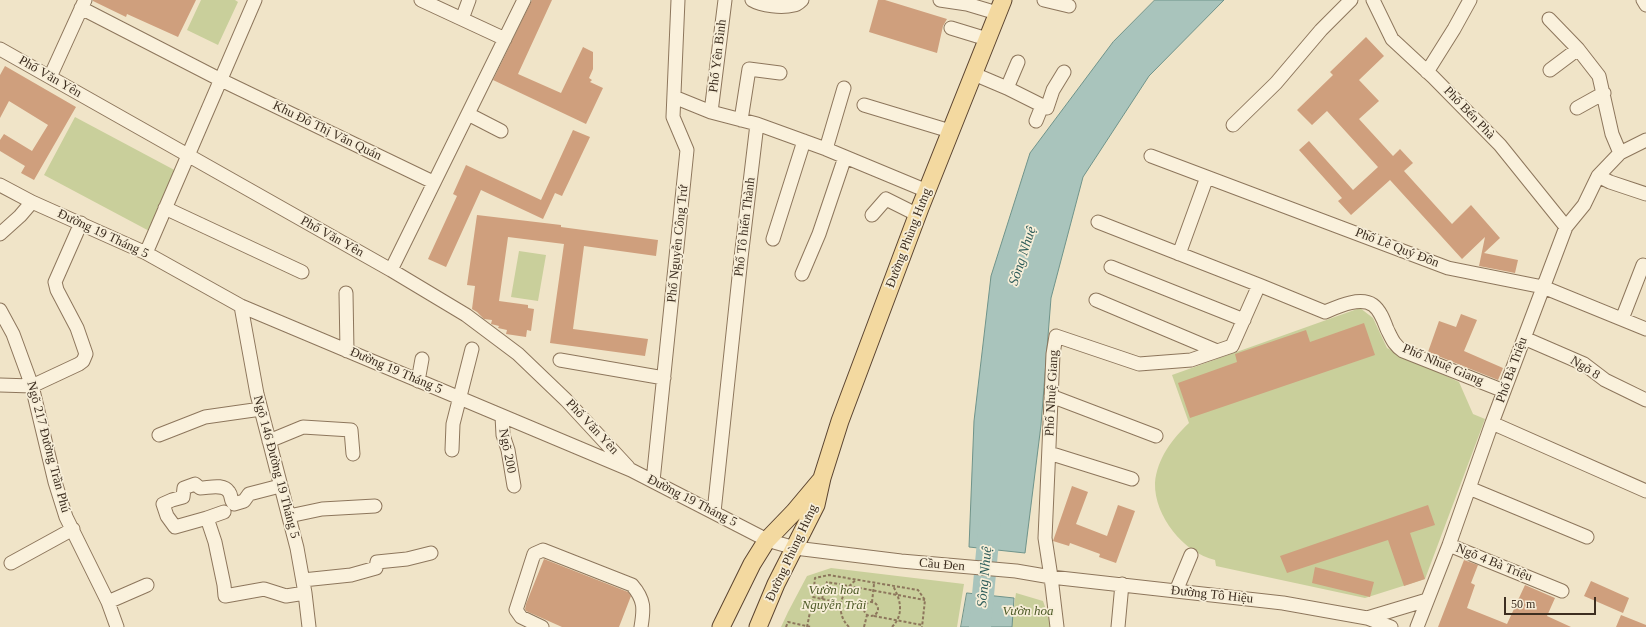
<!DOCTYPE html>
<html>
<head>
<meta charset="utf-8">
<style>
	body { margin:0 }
	#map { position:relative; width:1646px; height:627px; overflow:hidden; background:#f0e4c8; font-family:Georgia,serif }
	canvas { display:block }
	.scale { position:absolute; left:1504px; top:597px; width:92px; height:18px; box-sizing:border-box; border:2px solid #3d2e20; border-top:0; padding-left:5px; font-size:12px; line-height:14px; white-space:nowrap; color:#3d2e20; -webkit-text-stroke:3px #f7eed8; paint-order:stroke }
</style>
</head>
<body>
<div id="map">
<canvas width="1646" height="627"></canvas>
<div class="scale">50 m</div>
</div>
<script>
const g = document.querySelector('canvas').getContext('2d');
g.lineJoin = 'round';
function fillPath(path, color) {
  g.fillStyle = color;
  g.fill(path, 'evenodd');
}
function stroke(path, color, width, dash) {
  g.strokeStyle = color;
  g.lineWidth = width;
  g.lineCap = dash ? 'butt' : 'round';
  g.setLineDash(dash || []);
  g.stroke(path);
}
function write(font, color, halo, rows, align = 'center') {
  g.font = font + ' Georgia,serif';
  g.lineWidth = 3.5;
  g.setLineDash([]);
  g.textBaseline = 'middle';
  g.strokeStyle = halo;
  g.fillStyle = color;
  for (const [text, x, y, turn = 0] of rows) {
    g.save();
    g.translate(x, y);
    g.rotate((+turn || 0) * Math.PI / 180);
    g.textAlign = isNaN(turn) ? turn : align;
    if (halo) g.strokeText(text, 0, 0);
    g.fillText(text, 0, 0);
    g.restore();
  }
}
const green = new Path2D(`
	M201 0H235L238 2 218 45 187 30Z
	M75 117 180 173 153 233 44 175Z
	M519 251 546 255 538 301 511 297Z
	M1360 308 1373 318 1387 348 1459 382 1473 414 1485 419 1425 579 1365 598 1216 566 1215 560C1184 553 1154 516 1155 483 1157 459 1172 439 1189 423L1172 375Z
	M831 568 964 584 957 627H781L788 612 807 576Z
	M1016 593 1043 601 1052 627H1011Z`);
const water = new Path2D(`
	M1155 0H1224L1149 76 1083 177 1051 298 1041 425 1025 553 969 547 974 421 991 276 1030 153 1113 42Z
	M967 593 1014 598 1012 627H961Z`);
const river = new Path2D(`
	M980 627 990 520`);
const building = new Path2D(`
	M93 0H196L178 37 127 14 126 17 93 1Z
	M532 0H552L518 74 561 93 583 47 593 52V69L589 78 592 80 590 82 603 88 586 124 493 80Z
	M878 0H885L947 19 943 26 937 53 869 32Z
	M1366 37 1384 56 1359 80 1379 101 1359 119 1393 156 1400 149 1413 163 1404 171 1452 224 1471 205 1500 238 1484 253 1518 260 1515 273 1479 266 1485 237 1462 259 1390 180 1351 215 1338 201 1342 198 1299 150 1309 141 1353 190 1378 167 1327 111 1312 125 1297 110 1333 75 1330 72Z
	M5 66 76 107 34 180 21 173 25 166 0 151V140L4 134 32 151 48 125 9 101 0 118V75Z
	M573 130 590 137 562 196 555 193 543 219 481 190 446 267 428 259 457 196 453 194 466 165 541 200Z
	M477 215 561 225V227L658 240 656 256 584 246 573 329 648 339 645 356 550 343 564 244 508 237 499 301 528 305V308L534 309 531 331 527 330 526 337 506 334 507 330 498 328 499 326 491 324 492 320 484 319 477 312 472 309 475 286 467 285Z
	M1461 314 1477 320 1464 351 1503 368 1498 380 1428 352 1439 321 1456 327Z
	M1364 323 1375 355 1190 418 1178 383 1237 362 1235 354 1306 330 1310 342Z
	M1072 486 1088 492 1076 524 1107 536 1118 505 1135 511 1116 563 1099 557 1100 554 1070 543 1069 546 1053 541Z
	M1428 505 1435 525 1410 533 1425 579 1404 586 1388 540 1287 573 1280 556Z
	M544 559 628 592 631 596 619 627H562L526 611 525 609 526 604Z
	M1464 560 1478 565 1471 583 1475 585 1467 608 1507 624 1525 585 1555 598 1547 616 1571 627H1438Z
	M1315 567 1374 582 1370 597 1312 583Z
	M1591 581 1629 598 1623 613 1584 596Z
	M1621 615 1646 625V627H1616Z`);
const path = new Path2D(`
	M822 599 827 582 925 600
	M864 609a7 7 0 1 1 14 0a7 7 0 1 1-14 0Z
	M872 602 874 584
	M840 603 813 597 815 578 829 575 918 590 925 600 922 627
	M874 616 922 625
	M786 627 788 622 811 627
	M807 627 813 597
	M849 627C834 612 841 591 856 580
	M864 627 867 615
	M892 627C904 615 901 600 893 586`);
const minor = new Path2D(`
	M421 0 505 39
	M752 0C762 6 782 8 794 5 797 5 800 2 802 0
	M940 0 967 4 997 13
	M1044 0 1069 6
	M1373 0 1392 39 1433 77 1500 145 1566 227
	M1643 0 1646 5
	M81 8 221 80 433 182
	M462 19 469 0
	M1549 19 1578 49 1599 76 1612 134 1620 153
	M951 28 987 39
	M0 49 391 270 466 315 518 354 566 400 628 467
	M1550 70 1578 49
	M1427 72 1454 29 1470 0
	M974 74 1007 88 1047 108 1053 90 1064 72
	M50 77 85 0
	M1007 88 1018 62
	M674 97 711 112 757 124 826 149 927 191
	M864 105 950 131
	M1577 108 1604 93
	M711 112 725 0
	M468 114 501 131
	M741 120 749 69 780 73
	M1036 121 1042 106
	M1233 125 1276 83 1321 30 1351 0
	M826 149 844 88
	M1151 156 1448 268 1543 287 1646 329
	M1598 176 1610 182 1646 194
	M0 185 32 202 146 253 241 306 631 470 767 540 795 548 901 561 1016 571 1051 577 1283 603 1367 618 1391 627
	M165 208 302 272
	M872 215 886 199 918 215
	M1098 222 1259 285
	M0 234 20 216 32 202
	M773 239 804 141
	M146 253 255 0
	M1179 254 1207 177
	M1111 267 1244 320
	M391 270 524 0
	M802 274 819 234 845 157
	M346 293 347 351
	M1096 300 1217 351
	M241 306 257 394 297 548 305 593 309 627
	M0 310 13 334 32 386 55 482 66 517 108 602 117 627
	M1622 319 1643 265 1646 266
	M1524 338 1584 364 1605 380 1646 400
	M560 360 664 378
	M418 381 422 359
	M0 385 32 386 79 364 83 361 86 354 77 328 57 290 55 282 81 223
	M1051 396 1156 436
	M502 416 503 435 508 450 514 486
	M1492 423 1646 491
	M159 435 205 417 261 409
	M269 441 303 427 351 430 353 454
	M452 450 453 424 472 349
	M1049 453 1132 479
	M653 481 687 150 673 117 678 0
	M280 486 249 494 244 501 234 504C230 500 232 496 229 492 223 483 209 488 200 488L195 484 184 488 183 497 172 500 163 504 167 516 175 527 207 518 215 542 224 585 225 596 264 589 286 596 305 593
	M1469 488 1587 537
	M714 512 741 258 757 124
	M289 516 322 509 375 506
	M207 518 224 512
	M1449 545 1562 591
	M11 563 73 529
	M303 580 351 575 376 568 377 562 407 559 431 553
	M1176 591 1191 555
	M108 602 147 585
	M1367 618 1427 600
	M542 627 521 617 516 610 534 554 543 550 632 585C645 600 644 609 641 627
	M1057 627 1051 577 1045 538 1053 354 1056 336 1139 364 1191 360 1232 346 1259 285 1325 312C1337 307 1360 296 1373 305 1380 310 1384 321 1387 329 1392 339 1394 345 1403 351L1504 391
	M1118 627 1122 584
	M1417 627 1449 545 1492 423 1566 227 1584 205 1598 176 1620 153 1646 140`);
const major = new Path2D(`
	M721 627 752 564 767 540 794 512 820 481
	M758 627 776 584 816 505 822 478 840 421 920 208 1003 0`);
const streetNames = [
	["Phố Yên Bình",718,56,-83],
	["Phố Văn Yên",50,77,30],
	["Phố Bến Phà",1469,113,46],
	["Khu Đô Thị Văn Quán",327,131,26],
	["Phố Tô hiến Thành",745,227,-83],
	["Đường 19 Tháng 5",103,234,25],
	["Phố Văn Yên",332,237,29],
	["Đường Phùng Hưng",909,238,-69],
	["Phố Nguyễn Công Trứ",678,244,-84],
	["Phố Lê Quý Đôn",1397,248,21],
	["Phố Nhuệ Giang",1443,365,23],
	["Ngõ 8",1585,368,32],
	["Phố Bà Triệu",1512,370,-70],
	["Đường 19 Tháng 5",396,371,23],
	["Phố Nhuệ Giang",1052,393,-87],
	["Phố Văn Yên",592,427,47],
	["Ngõ 217 Đường Trần Phú",48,447,75],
	["Ngõ 200",507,451,79],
	["Ngõ 146 Đường 19 Tháng 5",276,467,75],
	["Đường 19 Tháng 5",692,501,27],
	["Đường Phùng Hưng",792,553,-65],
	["Ngõ 4 Bà Triệu",1494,563,22],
	["Cầu Đen",942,565,5],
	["Đường Tô Hiệu",1212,595,6]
];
const parkNames = [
	["Vườn hoa",834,591],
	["Nguyễn Trãi",834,606],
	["Vườn hoa",1028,612]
];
const waterNames = [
	["Sông Nhuệ",1023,256,-72],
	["Sông Nhuệ",985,577,-85]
];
fillPath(green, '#c9cf9b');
fillPath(water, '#a9c4bc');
stroke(water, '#6f938a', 1);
stroke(river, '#a9c4bc', 22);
fillPath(building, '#cf9f7d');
stroke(minor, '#8d765c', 15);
stroke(major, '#5b4430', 19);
stroke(path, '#8d765c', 2, [3, 2]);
stroke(minor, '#faf1dc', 13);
stroke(major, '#f3d9a0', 17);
write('13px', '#3d2e20', '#f7eed8', streetNames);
write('italic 13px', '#4d5a26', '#f7eed8', parkNames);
write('italic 14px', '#2f5d5a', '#f7eed8', waterNames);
</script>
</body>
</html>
